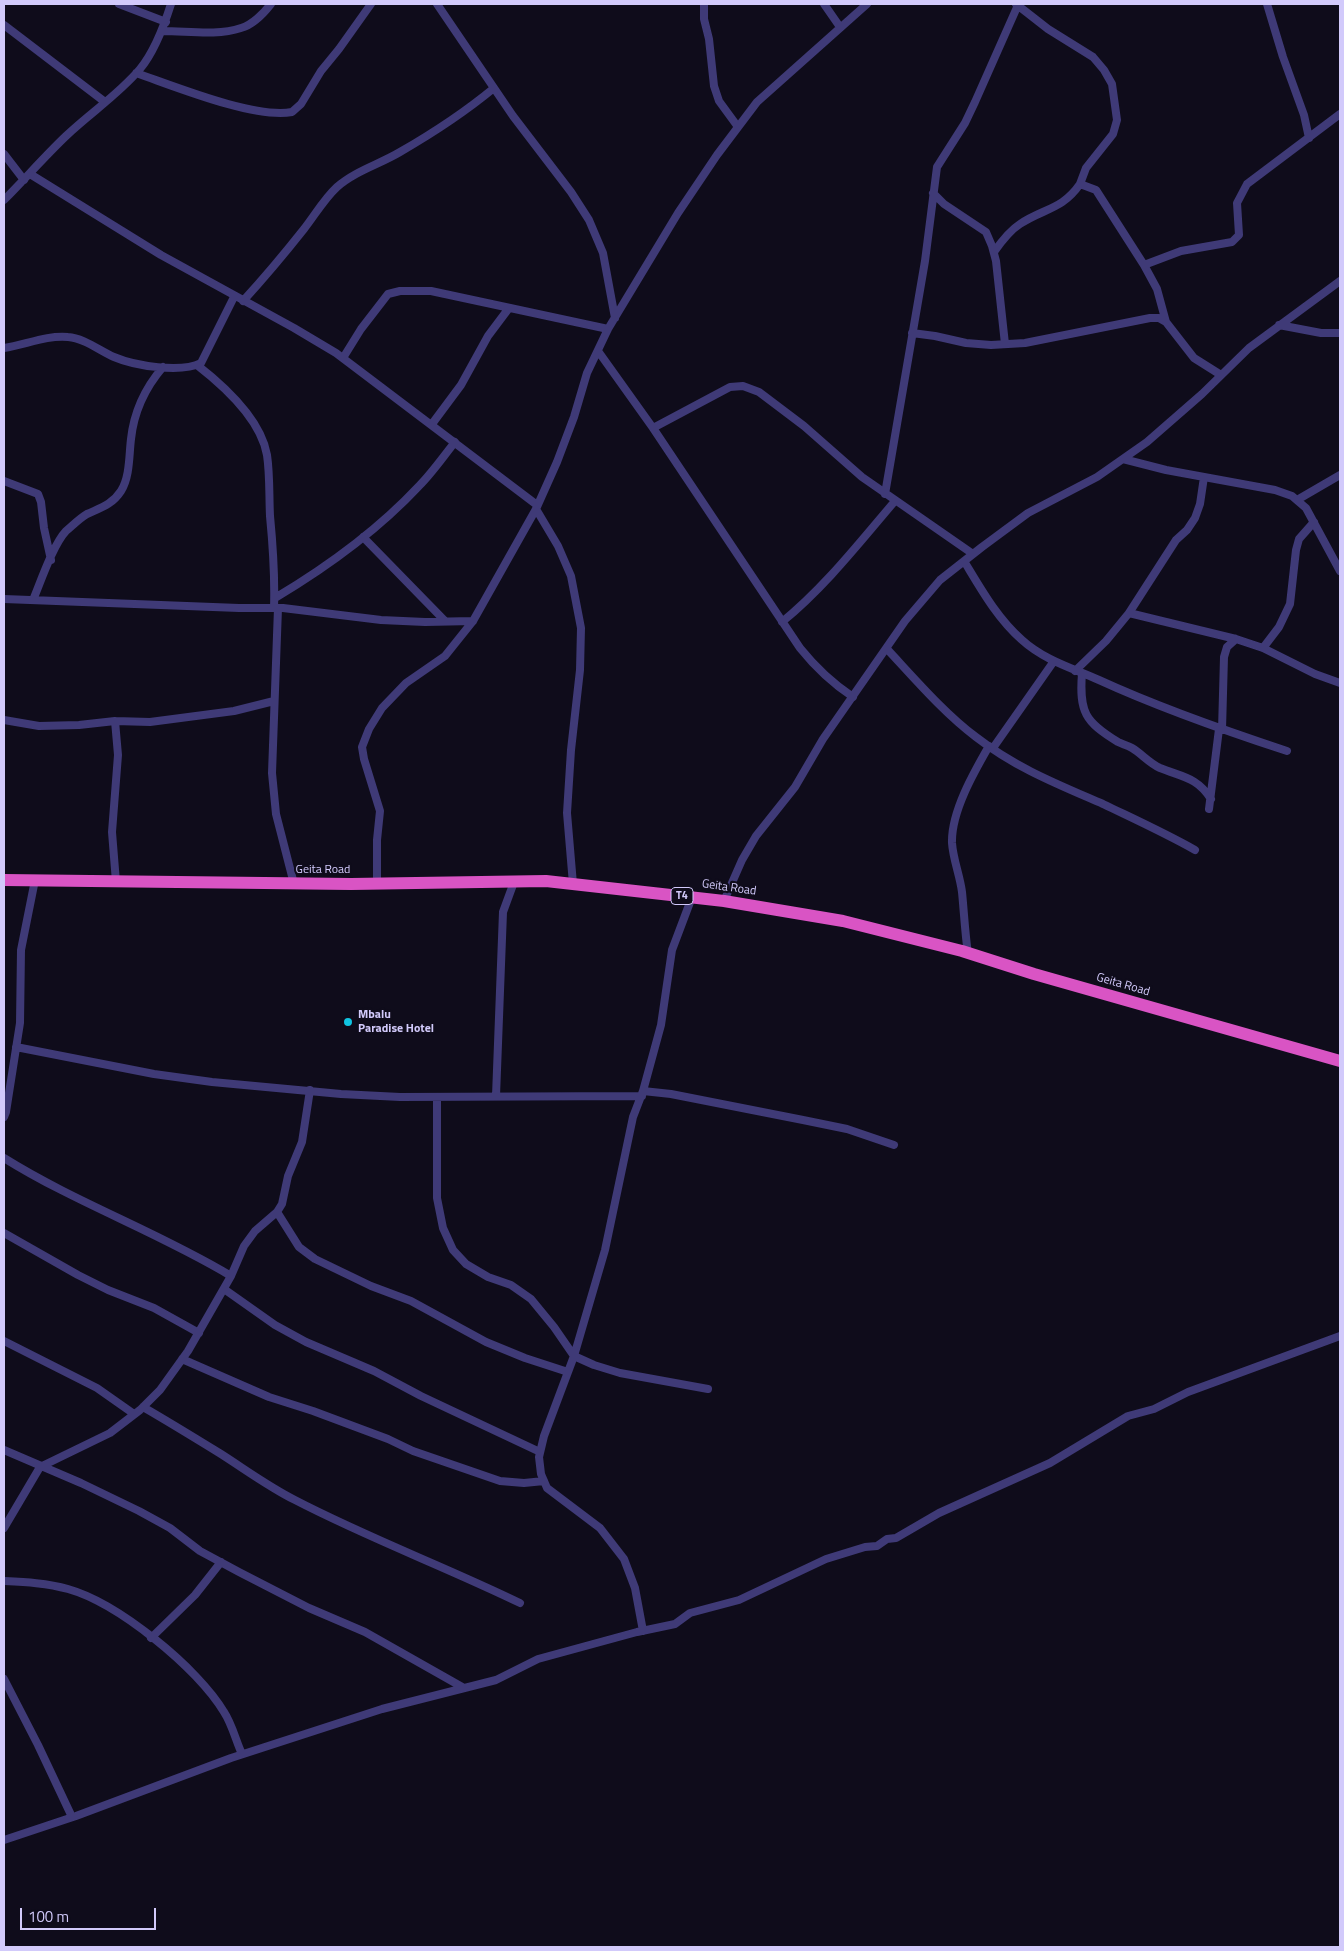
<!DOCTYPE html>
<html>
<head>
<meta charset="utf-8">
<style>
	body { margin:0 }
	#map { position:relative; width:1344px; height:1951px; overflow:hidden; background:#0f0c1b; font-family:"Titillium Web",sans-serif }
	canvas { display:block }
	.frame { position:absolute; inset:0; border:5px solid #d2cafb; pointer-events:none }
	.scale { position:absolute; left:20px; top:1908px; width:136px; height:22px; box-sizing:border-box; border:2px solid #d2cafb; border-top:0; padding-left:6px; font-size:15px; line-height:18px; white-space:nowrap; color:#d2cafb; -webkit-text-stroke:4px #0f0c1b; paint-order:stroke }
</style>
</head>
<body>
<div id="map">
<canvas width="1344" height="1951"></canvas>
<div class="frame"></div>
<div class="scale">100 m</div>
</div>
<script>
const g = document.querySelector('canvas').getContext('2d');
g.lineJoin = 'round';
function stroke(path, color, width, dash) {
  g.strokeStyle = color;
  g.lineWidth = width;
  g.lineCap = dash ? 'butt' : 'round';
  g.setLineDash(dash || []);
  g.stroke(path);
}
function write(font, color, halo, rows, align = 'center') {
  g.font = font + ' "Titillium Web",sans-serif';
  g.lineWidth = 4.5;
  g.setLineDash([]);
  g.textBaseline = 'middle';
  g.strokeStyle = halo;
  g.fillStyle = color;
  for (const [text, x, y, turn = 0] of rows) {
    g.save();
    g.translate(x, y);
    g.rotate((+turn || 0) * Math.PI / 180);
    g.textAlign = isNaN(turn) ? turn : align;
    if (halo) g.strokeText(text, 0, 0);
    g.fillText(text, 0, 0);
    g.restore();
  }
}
const minor = new Path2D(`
	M119 4 166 22
	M437 4 513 116 571 192 589 220 603 253 615 318
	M704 4V19L709 39 714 86 719 101 738 127
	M824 4 840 27
	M1016 4 1048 29 1093 57 1104 70 1112 84 1117 120 1113 134 1086 168 1080 184
	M1267 4 1283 57 1304 115 1309 138
	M4 25 105 102
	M163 31C188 31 217 36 241 28 252 25 264 13 271 4
	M136 73C174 86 254 119 292 112L301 104 321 71 339 49 371 4
	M4 154 24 180
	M30 174 161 255 294 328 336 353 537 505
	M933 193 944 204 986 232 992 246 996 261 1005 344
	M4 200C25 179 44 157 66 136 90 113 118 95 140 69 155 51 164 26 171 4
	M994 252C1001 242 1009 231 1020 224 1044 208 1062 210 1080 184L1096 190 1144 265 1157 289 1166 322
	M1144 265 1181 251 1232 242 1239 235 1237 203 1247 184 1340 114
	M243 301C264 278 285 253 304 229 315 215 324 199 337 187 355 171 380 164 400 152 433 133 465 112 494 88
	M1279 325 1321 333H1340
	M912 333 935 336 966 343 991 345 1025 343 1150 318H1159L1166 322 1194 358 1221 375
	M4 348C25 345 46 335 68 337 84 338 100 351 114 357 135 366 181 373 201 363L234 297
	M598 351 653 428 800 648C816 668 832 683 853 697
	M343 358 361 329 388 294 400 291H431L608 329
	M197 365C224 386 261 420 267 455 270 475 269 496 270 516 273 547 275 577 274 608
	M432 424 461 385 488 336 509 308
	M653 428 730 387 743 386 759 392 804 426 862 477 973 554
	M1123 459 1166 470 1275 490 1292 496 1306 508 1340 571
	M4 481 38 494 41 502 44 528 51 560
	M885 494 925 261 937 167 965 123 975 102 1018 5
	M1297 500 1340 475
	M536 509 558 546 571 576 581 628 580 670 571 750 567 813 573 884
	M363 537 445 621
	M964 561C981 589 997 618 1022 640 1044 660 1072 668 1099 680 1160 708 1223 730 1287 751
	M275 598C327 567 377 531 419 486 432 473 443 457 455 442
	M4 599 239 608H283L381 620 425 622 473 621
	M33 600C41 581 53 545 66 531 72 526 80 518 87 514 100 508 112 505 121 491 130 477 129 455 131 439 134 411 145 388 163 367
	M278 608 272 773 276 814 294 884
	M1129 613 1236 639 1263 648 1315 674 1340 683
	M782 622C825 587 859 543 895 501
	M1263 648 1279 627 1290 604 1296 550 1299 539 1314 522
	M887 649C914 678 944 713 976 737 1016 768 1057 784 1103 804 1134 819 1165 833 1195 850
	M1075 671 1106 641 1129 613 1176 540 1187 530 1195 518 1200 504 1204 477
	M1082 673C1079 712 1085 722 1118 742 1122 744 1127 745 1132 748 1142 754 1149 763 1160 768 1182 777 1197 777 1211 799
	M4 720 39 726 79 725 115 721 150 722 234 711 274 701
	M115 721 118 755 112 832 116 882
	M1222 730 1224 657 1227 647 1236 639
	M993 748 1054 661
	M1209 809 1219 729
	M377 884V840L380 811 364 759 362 747 369 729 382 708 406 683 445 656 473 621 536 509 557 462 574 417 587 373 608 329 678 213 717 155 757 102 867 4
	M724 901 742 860 756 836 795 787 823 739 905 621 940 580 982 547 1028 513 1097 477 1147 442 1202 394 1249 348 1340 281
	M968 954C965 933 964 912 962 892 960 876 953 859 952 843 951 812 974 772 989 746
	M16 1047 154 1074 212 1082 341 1094 400 1097 642 1096
	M643 1091 671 1094 803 1120 847 1129 894 1145
	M496 1096 503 912 514 882
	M437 1097V1198L443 1228 453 1250 466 1264 488 1277 511 1285 531 1299 554 1327 574 1356 594 1365 620 1373 708 1389
	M4 1117 6 1112 20 1023 21 950 35 880
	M4 1158C76 1203 158 1232 231 1276
	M277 1212 299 1247 315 1259 371 1286 411 1301 486 1342 525 1358 568 1372
	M4 1233 78 1275 108 1290 154 1308 199 1333
	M224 1289 275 1325 306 1342 374 1371 421 1396 540 1452
	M4 1341 97 1388 134 1414
	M182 1359 269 1397 313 1411 388 1439 413 1451 500 1481 524 1483 544 1481
	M143 1407C169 1422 195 1438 221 1454 246 1470 269 1487 295 1500 368 1538 446 1567 520 1603
	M4 1450 81 1483 139 1511 170 1528 200 1551 239 1572 309 1608 365 1632 464 1688
	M4 1528 40 1467 110 1433 140 1410 160 1390 188 1351 231 1276 244 1246 255 1231 277 1212 282 1204 288 1176 302 1142 310 1090
	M4 1581C25 1582 47 1583 68 1589 118 1603 198 1668 224 1712 232 1724 236 1741 242 1754
	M643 1631 635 1588 624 1559 600 1528 547 1488 541 1474 539 1457 544 1436 574 1356 605 1250 633 1117 643 1091 661 1025 672 950 692 897
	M151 1638 195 1595 221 1562
	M4 1679 38 1745 72 1817
	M4 1840 76 1816 231 1758 382 1709 496 1680 538 1659 637 1632 675 1624 690 1613 739 1600 826 1559 865 1547 877 1546 887 1539 896 1538 939 1513 1050 1463 1128 1416 1154 1409 1188 1392 1340 1336`);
const trunk = new Path2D(`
	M4 880 351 884 546 881 724 901 843 921 962 951 1034 974 1340 1061`);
const markers = [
	[348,1022,5,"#10c4e1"]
];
const shields = [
	[682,896,22]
];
const shieldNames = [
	["T4",682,896]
];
const streetNames = [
	["Geita Road",323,870],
	["Geita Road",729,888,8],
	["Geita Road",1123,985,16]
];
const poiNames = [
	["Mbalu",358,1015],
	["Paradise Hotel",358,1029]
];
stroke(minor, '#3f3a77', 8);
stroke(trunk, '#d954c4', 12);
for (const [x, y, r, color] of markers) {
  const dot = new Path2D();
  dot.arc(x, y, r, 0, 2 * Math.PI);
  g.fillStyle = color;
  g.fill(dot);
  stroke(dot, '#0f0c1b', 2);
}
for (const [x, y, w] of shields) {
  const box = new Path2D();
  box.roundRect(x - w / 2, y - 8.5, w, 17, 4);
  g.fillStyle = '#0f0c1b';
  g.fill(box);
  stroke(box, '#d2cafb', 1);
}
write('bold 11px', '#d2cafb', null, shieldNames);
write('12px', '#d2cafb', '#0f0c1b', streetNames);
write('bold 12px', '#d2cafb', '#0f0c1b', poiNames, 'left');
</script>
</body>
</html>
